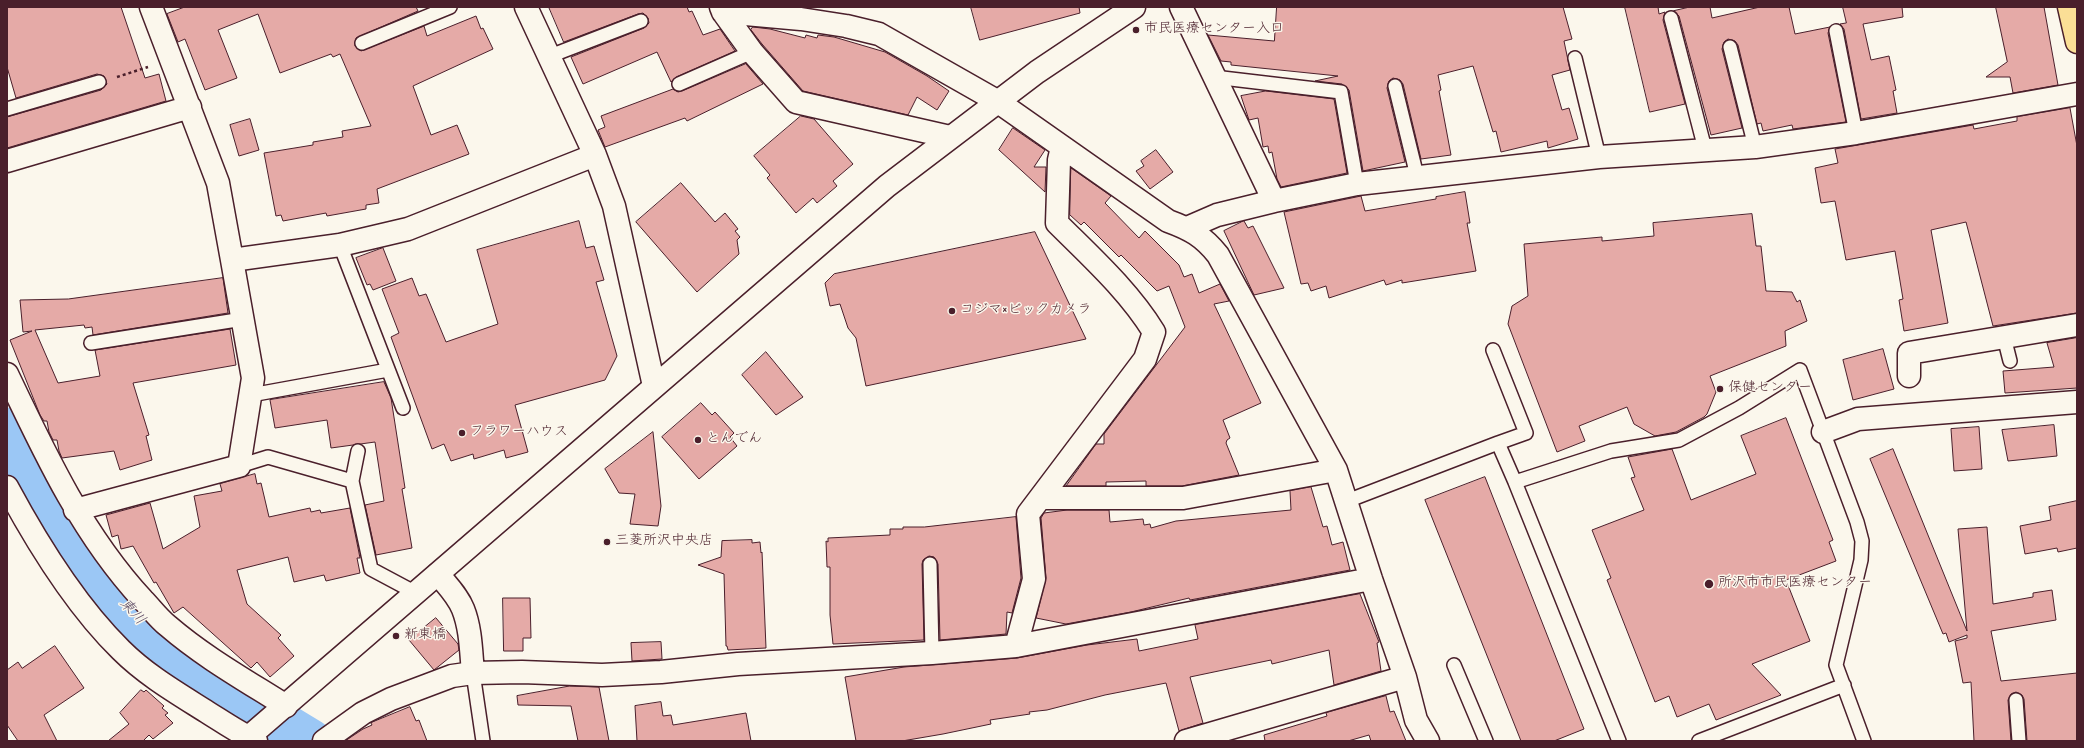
<!DOCTYPE html>
<html>
<head>
<meta charset="utf-8">
<style>
	body { margin:0 }
	#map { position:relative; width:2084px; height:748px; overflow:hidden; background:#fbf7ec; font-family:Dekko,sans-serif }
	canvas { display:block }
	.frame { position:absolute; inset:0; border:8px solid #4a1f2b; pointer-events:none }
</style>
</head>
<body>
<div id="map">
<canvas width="2084" height="748"></canvas>
<div class="frame"></div>
</div>
<script>
const g = document.querySelector('canvas').getContext('2d');
g.lineJoin = 'round';
function stroke(path, color, width, dash) {
  g.strokeStyle = color;
  g.lineWidth = width;
  g.lineCap = dash ? 'butt' : 'round';
  g.setLineDash(dash || []);
  g.stroke(path);
}
function fillPath(path, color) {
  g.fillStyle = color;
  g.fill(path, 'evenodd');
}
function write(font, color, halo, rows, align = 'center') {
  g.font = font + ' Dekko,"Klee One",sans-serif';
  g.lineWidth = 3;
  g.setLineDash([]);
  g.textBaseline = 'middle';
  g.strokeStyle = halo;
  g.fillStyle = color;
  for (const [text, x, y, turn = 0] of rows) {
    g.save();
    g.translate(x, y);
    g.rotate((+turn || 0) * Math.PI / 180);
    g.textAlign = isNaN(turn) ? turn : align;
    if (halo) g.strokeText(text, 0, 0);
    g.fillText(text, 0, 0);
    g.restore();
  }
}
const river = new Path2D(`
	M7 429 45 498 97 576 145 628 176 659 311 741`);
const building = new Path2D(`
	M7 7H121L145 78 159 74 166 101 7 148V117L101 90 107 84 104 76 97 74 16 98 7 67Z
	M185 7H416L418 11 356 38 355 46 361 51 424 26 427 36 476 16 481 29 483 28 493 49 413 86 431 135 457 125 469 154 377 189 379 203 366 205V209L327 216 326 213 283 221 281 215 276 216 264 153 313 145V142L343 137 342 131 371 126 340 54 333 57 331 54 280 73 258 14 218 30 237 78 205 90 185 39 178 42 167 14Z
	M549 7H687L689 12 692 11 703 35 720 29 735 51 676 77 671 82 657 52 583 84 571 57 644 28 649 23 648 18 643 13 638 14 564 42Z
	M971 7H1079L1080 13 980 40Z
	M1277 7H1563L1572 39 1564 41 1570 70 1552 75 1562 110 1569 108 1578 139 1548 148 1547 141 1501 152 1496 131 1493 132 1473 66 1438 75 1441 90 1439 91 1451 155 1421 159 1403 84 1400 80 1393 78 1389 81 1387 88 1405 162 1363 171 1349 90 1342 84 1315 81 1338 76 1231 65V62L1221 61 1208 35 1274 41Z
	M1625 7H1658L1659 14 1665 12 1663 20 1685 104 1650 112Z
	M1690 7H1710L1712 18 1760 7H1789L1795 34 1830 27 1828 33 1846 122 1793 129 1792 125 1763 131 1761 123 1757 124 1738 45 1735 41 1728 39 1724 42 1722 49 1742 128 1711 135 1679 16 1674 11Z
	M1843 7H1902L1903 17 1863 24 1871 60 1889 56 1896 90 1893 91 1897 113 1861 119 1844 29 1840 24 1846 23Z
	M1996 7H2044L2058 85 2013 93 2010 77H1986L2007 62Z
	M753 27 770 29 805 38 806 35 817 38 818 35 834 37 885 52 927 76 949 91 937 110 917 97 908 115 803 91 762 44 751 30Z
	M746 64 763 84 687 121 685 118 605 147 598 130 605 127 601 116 673 89 678 92 682 91Z
	M1266 91 1334 99 1347 173 1281 187 1277 179 1272 152 1269 153 1268 146 1263 147 1258 118 1249 120 1241 96Z
	M2070 108 2077 146V313L1993 326 1966 222 1931 230 1948 323 1904 331 1899 300 1903 299 1895 251 1846 260 1835 201 1821 203 1815 168 1838 163 1835 149 1973 125 1974 129 2017 121V117Z
	M801 116 814 119 853 164 833 181 837 186 817 203 813 198 796 213 767 178 770 175 754 156Z
	M250 119 259 150 239 156 230 125Z
	M1013 128 1045 150 1034 167H1046L1045 192 999 150Z
	M1156 150 1173 172 1150 189 1136 171 1144 166 1141 161Z
	M1071 168 1111 196 1105 203 1139 238 1145 231 1179 265 1184 277 1192 274 1199 293 1220 284 1229 301 1214 304 1261 403 1223 420 1230 438 1227 440 1226 443 1239 475 1182 486H1146V481L1106 482V486H1066L1096 444H1104V434L1185 327 1169 286 1157 291 1121 255 1119 257 1084 222 1081 225 1070 215Z
	M681 183 715 222 725 213 738 229 735 231 740 237 737 240 739 254 697 292 636 222Z
	M1465 192 1470 223H1467L1476 271 1402 283V280L1386 285 1384 280 1329 298 1326 286 1311 291 1308 283 1301 284 1284 212 1361 196 1365 211 1436 199V197Z
	M1752 214 1756 246H1761L1766 291 1792 292 1797 302 1800 300 1807 321 1785 331 1786 346 1710 376 1716 392 1707 414 1704 417 1676 432 1655 436 1634 424 1627 407 1579 426 1585 441 1557 452 1508 324 1512 306 1528 296 1524 244 1602 237V241L1654 236 1653 223Z
	M579 221 586 248 594 246 604 280 596 282 617 356 605 380 515 405 528 452 506 458 504 450 474 459 473 454 451 461 444 444 432 449 391 337 399 333 382 289 412 278 419 296 426 294 446 342 498 324 477 250Z
	M1244 221 1248 228 1253 226 1284 288 1254 295 1224 231Z
	M1035 232 1086 339 866 386 856 338 848 328 840 304 830 306 825 283 834 274Z
	M383 248 396 281 373 290 370 284 367 285 356 258Z
	M223 278 228 313 93 335 92 327 85 328 84 325 35 330 58 383 100 376 95 350 230 329 236 365 133 383 149 435 146 436 152 460 120 470 114 451 62 458 59 451 57 440H53L49 432 47 421H44L40 415 10 340 32 331 23 332 20 300 68 299Z
	M2077 338V388L2005 393 2003 371 2054 367 2047 343Z
	M1883 349 1894 389 1853 400 1843 360Z
	M766 352 803 397 776 415 742 375Z
	M384 382 391 398 405 488 402 489 412 548 376 555 365 505 384 501 375 442 331 448 327 420 275 428 270 400Z
	M701 403 712 415 715 412 734 433 730 437 737 446 699 479 662 437Z
	M1786 418 1833 540 1829 542 1836 561 1786 580 1810 641 1752 664 1781 695 1716 720 1709 704 1677 717 1669 696 1655 702 1607 580 1611 578 1592 530 1644 510 1631 478 1635 477 1628 457 1672 449 1691 500 1756 474 1741 436Z
	M2054 425 2057 456 2008 461 2002 430Z
	M1979 427 1982 469 1954 471 1951 429Z
	M653 432 661 506 658 526 630 524 635 494 619 493 605 469Z
	M1893 449 1967 631 1958 529 1987 527 1993 604 2033 597V593L2052 590 2056 620 1991 631 2001 681 2077 673V741H2027L2024 699 2022 695 2016 692 2011 694 2008 700 2011 741H1974L1971 682 1963 683 1955 641 1967 638V635L1949 642 1946 633 1943 634 1870 459Z
	M255 474 257 484 261 483 269 517 310 508 311 512 320 510 321 513 350 508 360 558H357L360 573 326 581 324 575 294 582 288 557 237 570 247 604 281 635 278 638 294 656 270 677 257 662 251 668 183 607 174 613 156 582 154 583 133 546 121 549 118 535 112 537 106 515 150 503 163 549 200 527 194 496 222 491 220 484Z
	M1485 477 1584 729 1554 741H1521L1425 500Z
	M1311 487 1323 527 1327 526 1332 545 1343 542 1350 570 1190 600 1189 598 1131 612 1066 624 1036 618 1046 578 1041 518 1044 513 1067 510H1109L1110 522 1143 519 1144 525 1150 524 1151 528 1176 521 1291 510 1290 491Z
	M2077 501V548L2058 552 2057 548 2025 554 2020 526 2051 520 2049 507Z
	M1016 517 1021 578 1012 613 1007 612 1006 634 940 640 938 564 934 557 929 556 923 560 922 564 924 640 833 644 830 615V567H827L826 541 828 542V538L890 535V529H903V527H924Z
	M752 540V543L760 542 761 553 762 552 766 648 728 650 727 646H726L724 574 698 565 721 557 722 541Z
	M1360 594 1379 642 1377 643 1381 671 1334 685 1329 650 1272 664 1271 660 1190 677 1203 723 1179 731 1166 683 1105 695 1047 710 1029 712 1030 714 990 720 991 724 943 734 902 741H856L845 677 904 667 1017 658 1087 645 1137 639 1139 651 1198 639 1195 625Z
	M503 598H530L531 638H523V651H504Z
	M436 618 458 644 459 650 434 670 409 640Z
	M661 642 662 659 632 661 631 643Z
	M55 646 84 688 44 715 57 741H18L7 725V670L18 662 22 668Z
	M570 686 599 687 609 741H578L571 706 518 705 517 696Z
	M141 690 144 692 146 690 164 706 162 708 168 713 165 715 173 723 153 739 149 735 143 741H108L129 724 120 713Z
	M1386 696 1390 712 1394 711 1406 741H1371L1369 735 1348 741H1265L1264 735 1327 716 1326 713Z
	M661 702 663 716 671 715 673 725 746 713 751 741H637L635 706Z
	M410 707 416 721 419 720 427 741H345L363 729 372 725 371 723Z`);
const path = new Path2D(`
	M117 77 148 67`);
const service = new Path2D(`
	M1671 18 1705 149
	M1836 31 1856 133
	M362 43 450 7
	M1730 47 1755 147
	M550 56 641 21
	M1575 58 1599 157
	M1214 77 1341 92 1357 184
	M679 84 752 52
	M1395 86 1417 176
	M7 109 99 82
	M340 245 403 408
	M2004 337 2010 361
	M91 343 243 319
	M1493 350 1526 433 1498 443
	M251 395 388 370
	M239 466 268 457 352 481 371 569 416 593
	M352 481 358 451
	M1347 501 1498 443 1515 482
	M930 564 932 653
	M1454 665 1486 741
	M473 673 483 741
	M2016 700 2019 741
	M1619 741 1515 482 1611 451 1679 440 1739 408 1800 370 1857 522 1862 541 1861 560 1836 665 1864 741
	M1699 741 1844 685`);
const minor = new Path2D(`
	M151 7 218 183 232 260 340 245 408 229 595 155
	M526 7 595 155 614 206 654 386
	M721 7 723 12 801 19 846 26 879 34 997 101 1168 221C1190 229 1203 236 1218 255L1336 470 1371 579 1405 677 1416 720 1428 741
	M1181 7 1274 201
	M723 12 752 52 796 102 950 137
	M7 161 190 107
	M1187 228 1217 215 1274 201 1357 184 1599 157 1755 147 1856 133 2077 94
	M7 374C45 454 82 534 143 600 151 608 158 618 168 626 204 657 245 680 286 706
	M1909 376V353L2077 325
	M1823 432 1858 419 2077 402
	M7 487C36 541 77 607 121 650 146 675 177 693 207 712 223 722 239 733 256 741
	M1040 498H1183L1336 470
	M75 510 239 466 253 378 232 260
	M438 574C447 585 458 596 463 609 471 629 471 652 473 673
	M1016 646 1034 579 1028 514 1145 359 1154 332C1128 290 1091 257 1057 223L1059 160 1062 147
	M324 741 363 713 391 699 452 676 473 673 522 672 602 675 661 672 738 664 932 653 1016 646 1371 579
	M1186 741 1405 677`);
const tertiary = new Path2D(`
	M244 741 887 186 1037 72 1134 7`);
const primary = new Path2D(`
	M2069 7 2077 42`);
const markers = [
	[1136,30,4,"#4a1f2b"],
	[952,311,4,"#4a1f2b"],
	[1720,389,4,"#4a1f2b"],
	[462,433,4,"#4a1f2b"],
	[698,440,4,"#4a1f2b"],
	[607,542,4,"#4a1f2b"],
	[1709,584,5,"#4a1f2b"],
	[396,636,4,"#4a1f2b"]
];
const poiNames = [
	["市民医療センター入口",1144,30],
	["コジマ×ビックカメラ",960,311],
	["保健センター",1728,389],
	["フラワーハウス",470,433],
	["とんでん",706,440],
	["三菱所沢中央店",615,542],
	["所沢市市民医療センター",1718,584],
	["新東橋",404,636]
];
const waterNames = [
	["東川",131,613,48]
];
stroke(river, '#9bc7f5', 43);
fillPath(building, '#e5aaa7');
stroke(building, '#4a1f2b', 1);
stroke(service, '#4a1f2b', 16);
stroke(minor, '#4a1f2b', 25);
stroke(tertiary, '#4a1f2b', 25);
stroke(primary, '#4a1f2b', 25);
stroke(path, '#4a1f2b', 2.5, [3, 3]);
stroke(service, '#fbf7ec', 13);
stroke(minor, '#fbf7ec', 22);
stroke(tertiary, '#fbf7ec', 22);
stroke(primary, '#fbdf96', 22);
for (const [x, y, r, color] of markers) {
  const dot = new Path2D();
  dot.arc(x, y, r, 0, 2 * Math.PI);
  g.fillStyle = color;
  g.fill(dot);
  stroke(dot, '#fbf7ec', 1.5);
}
write('14px', '#4a1f2b', '#fbf7ec', poiNames, 'left');
write('italic 15px', '#625168', '#fbf7ec', waterNames);
</script>
</body>
</html>
